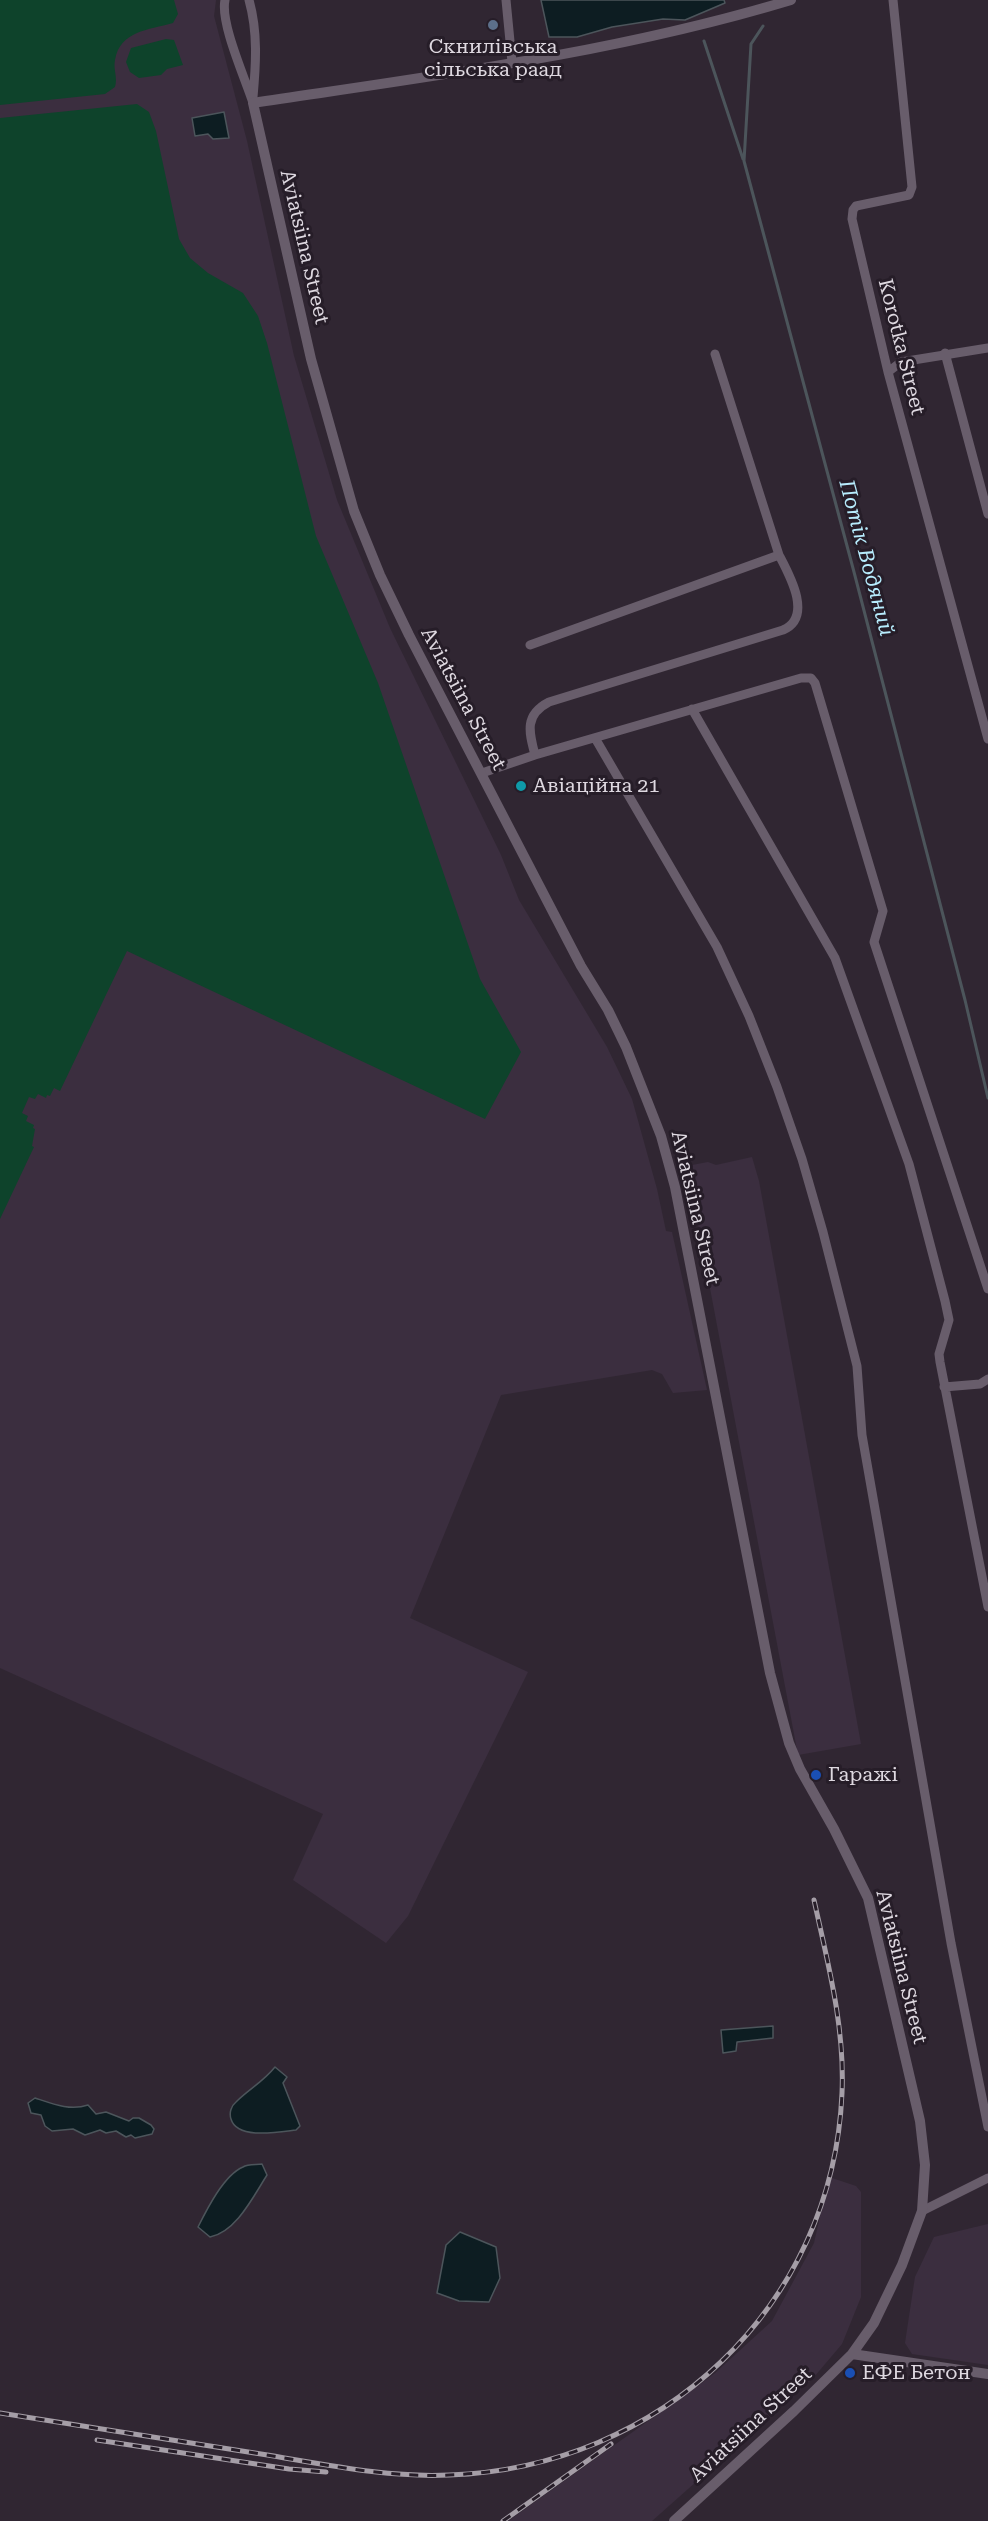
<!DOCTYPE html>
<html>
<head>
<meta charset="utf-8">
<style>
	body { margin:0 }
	canvas { display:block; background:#302632 }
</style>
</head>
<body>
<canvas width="988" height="2521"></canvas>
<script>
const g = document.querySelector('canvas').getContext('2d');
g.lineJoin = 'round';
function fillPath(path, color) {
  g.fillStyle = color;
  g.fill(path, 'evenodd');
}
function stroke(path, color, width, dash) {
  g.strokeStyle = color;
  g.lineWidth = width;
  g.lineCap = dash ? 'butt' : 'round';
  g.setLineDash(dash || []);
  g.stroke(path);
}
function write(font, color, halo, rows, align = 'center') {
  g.font = font + ' "Roboto Serif",serif';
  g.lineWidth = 6;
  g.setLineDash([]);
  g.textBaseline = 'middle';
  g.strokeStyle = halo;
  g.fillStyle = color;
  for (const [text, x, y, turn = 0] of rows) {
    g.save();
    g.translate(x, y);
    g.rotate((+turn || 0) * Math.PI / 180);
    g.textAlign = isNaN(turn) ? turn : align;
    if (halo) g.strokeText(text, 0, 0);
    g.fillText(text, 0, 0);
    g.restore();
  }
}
const built = new Path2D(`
	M0 0H216L214 16 247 141 294 356 337 500 390 628 501 855 519 900 607 1047 632 1099 657 1189 666 1231 672 1232 707 1390 673 1393 662 1374 652 1370 501 1395 410 1618 528 1672 408 1916 386 1943 293 1880 323 1814 0 1668Z
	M752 1157 759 1181 861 1744 798 1755 687 1166 708 1162 716 1165Z
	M829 2177 856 2186 861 2192V2297L842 2344 814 2377 652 2521H508L714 2374 772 2321 814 2243Z
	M988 2224V2365L912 2354 905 2343 915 2277 934 2237Z`);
const green = new Path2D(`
	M0 0H174L178 14 173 23C148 30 120 31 115 60 113 70 118 77 115 87L105 94 0 105Z
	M166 39 174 40 183 65 167 69 161 75 139 78 130 72 126 62 131 48Z
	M137 104 149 112 156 131 179 239 190 258 208 273 243 293 258 316 267 343 316 536 378 683 480 979 521 1052 485 1119 127 951 60 1091 54 1088 50 1096 47 1095 46 1098 38 1094 35 1099 29 1097 22 1113 28 1116 26 1121 34 1125 33 1128 35 1129 32 1146 34 1147 0 1219V118Z`);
const water = new Path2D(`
	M541 0H724L725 3 685 20 663 19 612 27 577 37H549Z
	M224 112 229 138 213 139 208 134 195 136 192 118Z
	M773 2026V2038L737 2042 736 2051 723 2053 721 2030Z
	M275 2067 287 2077 283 2083 300 2126 296 2130C279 2132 237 2140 231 2119 229 2113 231 2106 236 2102 249 2089 263 2082 275 2067Z
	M35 2098C53 2104 70 2111 88 2105L96 2114 106 2112 129 2121 133 2118H139L151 2125 154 2129 152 2134 135 2138 131 2135 126 2137 116 2131 106 2133 100 2130 85 2135 73 2129 52 2131 45 2126 41 2115 31 2113 28 2103Z
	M262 2164 267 2175C253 2197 236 2232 210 2237L198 2227C207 2209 224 2175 243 2167 248 2164 257 2165 262 2164Z
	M460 2232 496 2247 500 2278 489 2302 459 2301 437 2293 446 2245Z`);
const stream = new Path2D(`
	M763 26 751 44 744 161 854 572 965 1000 988 1098
	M704 41 743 159`);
const minor = new Path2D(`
	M225 0C220 23 245 78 253 103
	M249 0C258 32 256 64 253 97
	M506 0 512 62
	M893 0 912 187 909 195 856 206 853 210 852 219 888 372 988 739
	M945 353 988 514
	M888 372 901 362 988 348
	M530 645 779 555
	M692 709 835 958 909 1164 945 1301 949 1320 939 1354 940 1362 988 1607
	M595 738 717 947 749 1016 777 1087 802 1159 823 1232 857 1366 862 1435 951 1943 988 2127
	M535 755C529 732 524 715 549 702L783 630C813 617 790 576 779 555L715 354
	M482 773 535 755 801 678H811L815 683 883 911 874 942 988 1289
	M944 1387 980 1384 988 1379
	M922 2211 988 2178`);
const tertiary = new Path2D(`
	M852 2354 988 2374
	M674 2521 794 2411 852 2354 874 2323 902 2265 922 2211 925 2165 920 2121 868 1898 834 1829 800 1769 789 1743 770 1673 675 1187 661 1136 626 1047 608 1010 581 966 409 635 380 575 354 511 311 359 253 103C433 76 616 53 791 0`);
const rail = new Path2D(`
	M0 2413C87 2427 174 2440 261 2454 323 2464 386 2478 449 2475 660 2468 833 2307 842 2093 845 2027 828 1964 814 1900
	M97 2440 289 2469 326 2472
	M503 2521 611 2444`);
const markers = [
	[493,25,6,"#5c6f8a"],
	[521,786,6,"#0f9aa8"],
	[816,1775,6,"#1a4fb4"],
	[850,2373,6,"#1a4fb4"]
];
const poiNames = [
	["Скнилівська",493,47,"center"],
	["сільська раад",493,70,"center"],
	["Авіаційна 21",533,786],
	["Гаражі",828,1775],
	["ЕФЕ Бетон",862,2373]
];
const streetNames = [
	["Aviatsiina Street",304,247,77],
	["Korotka Street",901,347,76],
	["Aviatsiina Street",463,699,62],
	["Aviatsiina Street",695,1208,77],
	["Aviatsiina Street",901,1967,76],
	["Aviatsiina Street",751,2425,-43]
];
const waterNames = [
	["Потік Водяний",866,558,75]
];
fillPath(built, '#3b2e3f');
fillPath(green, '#0e432b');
fillPath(water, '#0d1d22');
stroke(water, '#4c555b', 1.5);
stroke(stream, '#4c555b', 3);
stroke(minor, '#685d6b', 9);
stroke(tertiary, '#685d6b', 10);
stroke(rail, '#a59ea7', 5);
stroke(rail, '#261d28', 3, [9]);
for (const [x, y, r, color] of markers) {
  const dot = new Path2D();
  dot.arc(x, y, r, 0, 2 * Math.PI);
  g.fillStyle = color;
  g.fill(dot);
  stroke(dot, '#261d28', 2);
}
write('20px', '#ded8e0', '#261d28', poiNames, 'left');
write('20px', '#ded8e0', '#261d28', streetNames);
write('italic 21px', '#b7ecfd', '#261d28', waterNames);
</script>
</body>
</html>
